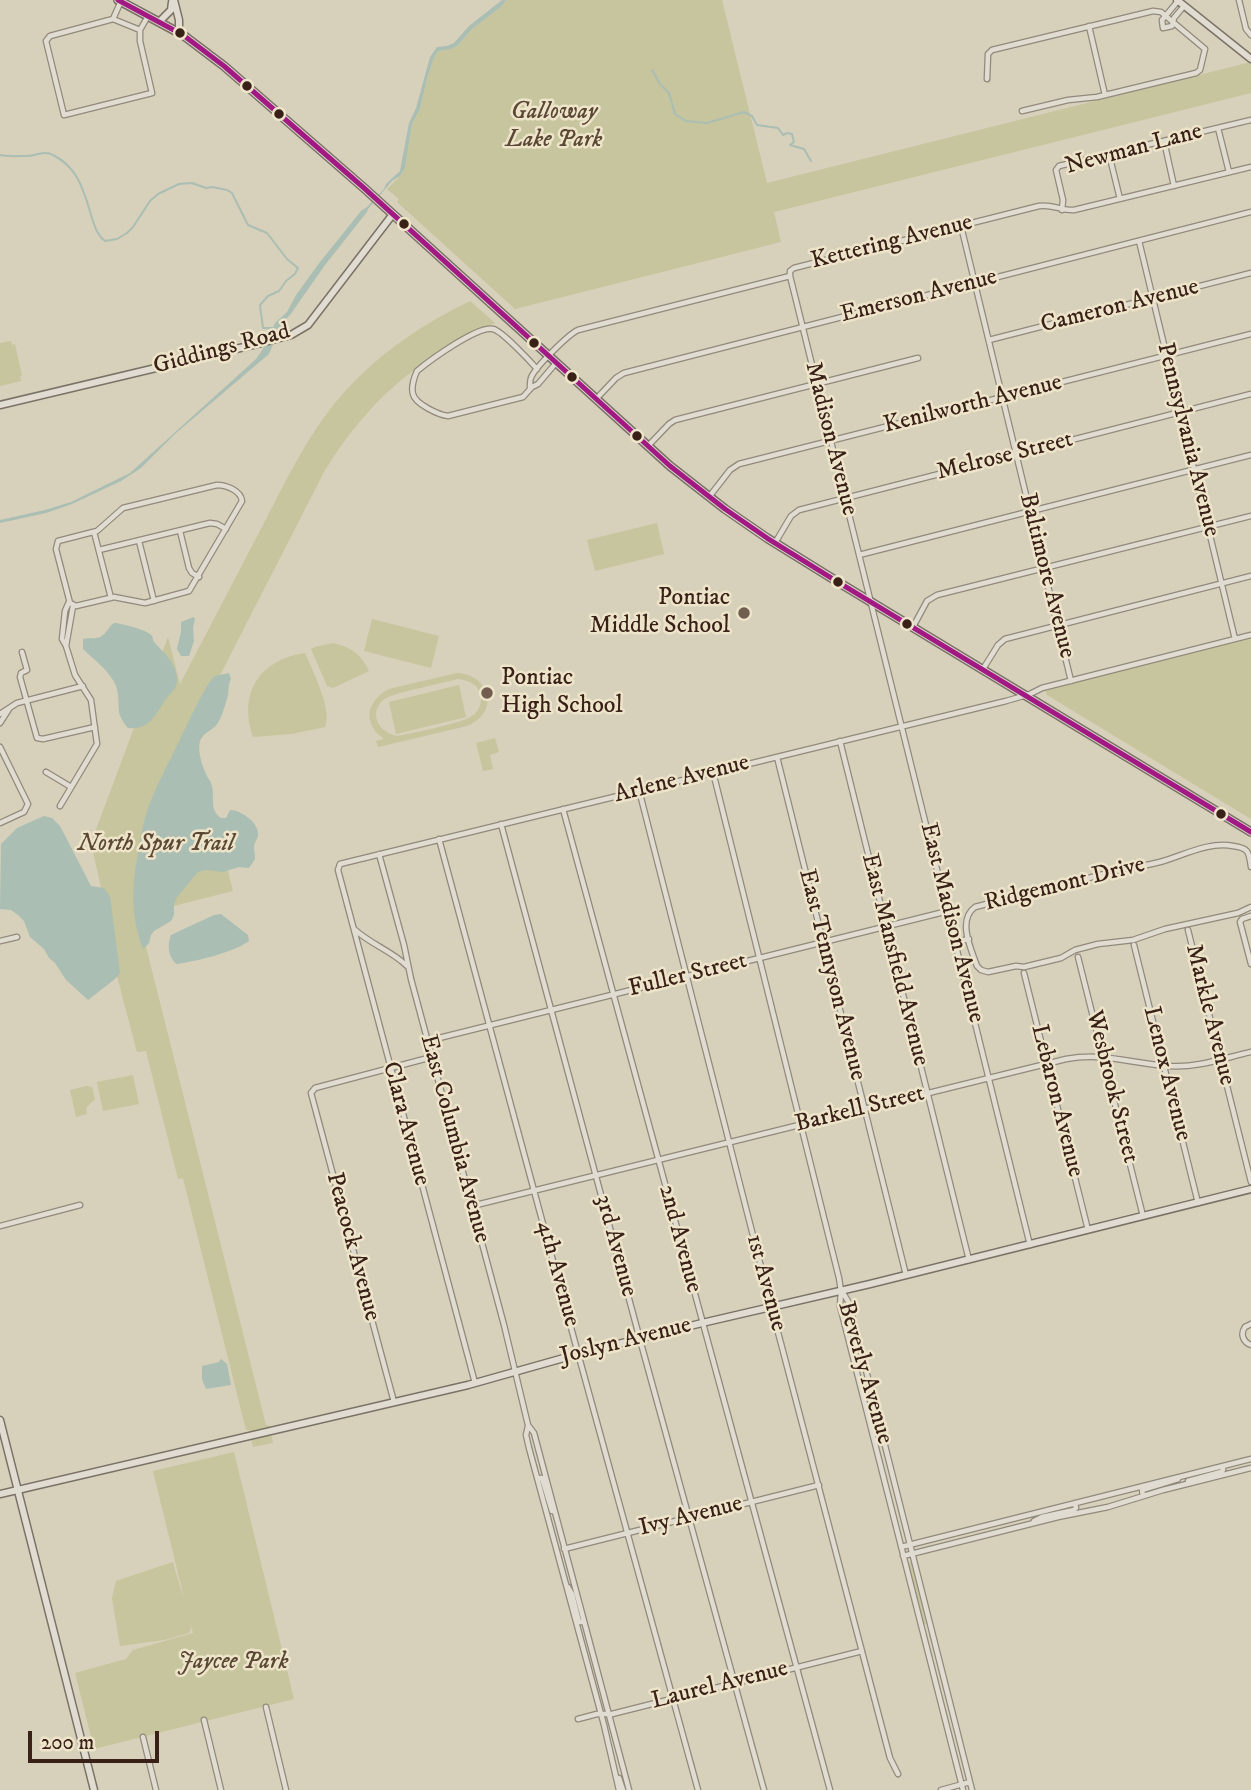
<!DOCTYPE html>
<html>
<head>
<meta charset="utf-8">
<style>
	body { margin:0 }
	#map { position:relative; width:1251px; height:1790px; overflow:hidden; background:#d7d0ba; font-family:"IM FELL DW Pica",serif }
	canvas { display:block }
	.scale { position:absolute; left:28px; top:1731px; width:131px; height:32px; box-sizing:border-box; border:4px solid #3a2118; border-top:0; padding-left:9px; font-size:21px; line-height:24px; white-space:nowrap; color:#3a2118; -webkit-text-stroke:5px #ede4ca; paint-order:stroke }
</style>
</head>
<body>
<div id="map">
<canvas width="1251" height="1790"></canvas>
<div class="scale">200 m</div>
</div>
<script>
const g = document.querySelector('canvas').getContext('2d');
g.lineJoin = 'round';
function fillPath(path, color) {
  g.fillStyle = color;
  g.fill(path, 'evenodd');
}
function stroke(path, color, width, dash) {
  g.strokeStyle = color;
  g.lineWidth = width;
  g.lineCap = dash ? 'butt' : 'round';
  g.setLineDash(dash || []);
  g.stroke(path);
}
function write(font, color, halo, rows, align = 'center') {
  g.font = font + ' "IM FELL DW Pica",serif';
  g.lineWidth = 5;
  g.setLineDash([]);
  g.textBaseline = 'middle';
  g.strokeStyle = halo;
  g.fillStyle = color;
  for (const [text, x, y, turn = 0] of rows) {
    g.save();
    g.translate(x, y);
    g.rotate((+turn || 0) * Math.PI / 180);
    g.textAlign = isNaN(turn) ? turn : align;
    if (halo) g.strokeText(text, 0, 0);
    g.fillText(text, 0, 0);
    g.restore();
  }
}
const green = new Path2D(`
	M506 0H722L767 183 1251 62V93L774 212 781 242 515 309 397 202 399 199 387 189 400 176 405 168 412 124 420 109 428 75 435 55 439 51 447 50 457 46 472 29 502 6Z
	M470 301 495 323C420 356 367 401 324 472L192 730 233 891 138 915 266 1425H269L273 1443 253 1447 249 1430H246L183 1178 178 1179 146 1051 137 1052 103 923 109 922 91 843 168 637 180 684C208 630 236 577 264 523 289 475 312 426 349 387 384 350 425 323 470 301Z
	M11 341 12 345 15 344 22 376H20L21 381 0 386V343Z
	M657 523 664 554 595 571 587 540Z
	M372 619 439 636 431 668 364 651Z
	M1251 638V819L1047 695 1045 690Z
	M333 643C351 647 361 654 369 671L333 688 327 686 311 649 315 647Z
	M305 653C312 669 333 711 325 727L291 734 253 737C238 693 259 660 305 653Z
	M457 673C491 675 500 713 467 726L378 747 376 741 384 739C362 724 366 701 389 689ZM458 679C467 680 476 683 480 692 483 701 480 711 472 716 463 723 412 733 398 736 381 734 367 715 383 700 391 693 444 683 458 679Z
	M459 685 466 717 396 734 389 702Z
	M495 738 499 752 490 755 493 769 483 771 476 743Z
	M133 1075 139 1104 103 1111 97 1082Z
	M86 1086 92 1087 95 1099 86 1108 87 1114 76 1117 70 1090Z
	M234 1452 294 1699 94 1749 75 1673 126 1659 133 1650 193 1633 190 1621 191 1629 189 1633 164 1640 120 1646 112 1598 116 1581 173 1562 180 1587 184 1598 153 1471Z
	M910 1562 912 1563 926 1624H924L908 1564Z`);
const water = new Path2D(`
	M502 0H506L502 6 472 29 457 46 451 49 439 51 435 55 428 75 420 109 412 124 405 168 400 176 392 181 368 209 367 212 325 265 290 315 282 323 269 354 176 433 141 468 121 481 72 504 46 513 0 523V520L45 510 71 502 130 473 256 359 263 349 275 323 287 312 296 295 320 262 361 211 367 207 384 189 386 184 400 171 409 123 416 108 430 57 437 47 447 46 454 43 469 26Z
	M194 617 195 619 193 628 194 641 189 656H181L177 649 181 632V622Z
	M114 623C120 623 146 630 150 634 155 639 151 638 155 643 164 653 177 664 177 679 178 690 168 694 164 702 154 717 149 730 128 728 113 711 122 704 116 686 110 671 94 660 83 649V639C90 637 98 640 103 635 108 631 109 626 114 623Z
	M229 673 231 679C228 685 229 688 228 695 226 703 223 713 219 721 215 730 203 732 200 741 197 751 203 769 208 778 209 780 211 781 211 783 216 796 208 809 221 818H226L230 810C241 810 260 823 258 836 257 840 254 843 254 847 254 851 255 855 255 859L249 868 239 867 223 872 206 870 198 872 177 897 174 904V915L171 921 154 931 151 935 149 943 143 949C130 915 132 883 139 848 141 836 143 823 147 811 156 785 171 759 183 733 188 723 207 682 214 677 218 674 224 675 229 673Z
	M44 816 52 818 60 826 91 886 104 888 110 896 120 973 115 979 88 1000 66 980 55 963 49 958 44 949 30 937 24 921 18 915 11 910 0 909 1 844 17 828Z
	M221 914 248 935 249 941C235 952 194 962 176 964 168 956 167 945 171 935L214 915Z
	M221 1359 227 1364 231 1385 206 1389 202 1379V1366L219 1362Z`);
const stream = new Path2D(`
	M652 70 660 84 669 93 675 114 686 121 707 123 744 112 752 116 757 125 778 128 783 135 787 133 792 134 794 142 790 145 804 149 811 161
	M0 155C7 157 19 156 27 156 36 156 44 150 53 155 79 168 84 192 92 218 95 227 97 235 105 241L117 239 127 233 133 227 150 201 158 194 179 184 192 183 206 188 212 187 227 190 232 193 248 225 267 233 287 259 298 268 295 274 286 281 279 291 268 296 260 305 263 328H272`);
const street = new Path2D(`
	M1239 0 1246 29 1251 35
	M1178 1 1162 20 1163 28 1172 26 1174 18 1184 6
	M113 19 121 1
	M1089 26 1105 95
	M140 30 113 19 50 36 46 41 64 115 152 93 140 41V30L148 16
	M987 79 988 54 992 50 1153 11 1161 12 1205 49 1200 70 1196 73 1097 97 1068 100 1022 111
	M1218 128 1229 172
	M1164 141 1174 186
	M1109 154 1120 199
	M1062 210 1063 200 1056 170 1059 166 1251 120
	M961 226 1071 681
	M1139 241 1235 639
	M790 276 1030 1245
	M989 340 1251 273
	M537 369C530 361 502 331 493 329 478 325 429 361 417 371 414 377 411 388 413 394 415 404 439 415 448 416L523 397 532 387 538 384 556 363
	M530 389C530 388 530 379 531 378 534 368 569 334 578 330L790 276V271L794 268 1039 206C1052 204 1062 211 1074 210L1251 167
	M597 398 616 378 624 373 1251 212
	M648 446 669 424 675 420 918 358
	M217 485C227 485 241 491 242 501L189 591 145 603 114 597 76 606 70 603 56 549 58 541 97 531 123 508Z
	M709 497 730 470 739 464 1251 334
	M180 531 189 568 192 573 199 577
	M94 532 111 598
	M139 541 154 601
	M775 543 791 516 799 510 1251 394
	M99 550 210 523 217 524 226 529
	M859 555 1251 455
	M913 627 927 601 937 595 1251 516
	M66 646 73 606
	M22 652 27 670 21 673 20 677 37 738 43 739 95 727
	M983 669 998 645 1005 639 1251 576
	M0 714 17 703 83 686
	M0 723 9 709
	M840 741 969 1260
	M0 747 28 804 24 812 0 823
	M777 757 906 1275
	M46 772 71 787
	M713 772 839 1278 841 1291 840 1306 963 1790
	M639 790 769 1298 890 1758 898 1774
	M60 806 97 744 91 700 75 675 66 646 62 639 65 611 69 602
	M563 809 830 1790
	M501 824 642 1347 764 1790
	M439 839 576 1346 698 1790
	M379 854 404 945 411 979 504 1325 528 1425 534 1433 629 1790
	M1251 867C1249 852 1249 848 1233 846 1209 841 1182 856 1160 862 1144 866 1127 868 1112 872 1066 884 1021 895 975 907 957 920 971 949 977 966L981 970 988 972 1016 966 1024 967 1061 958 1075 950 1098 944 1133 940 1165 929 1238 913 1251 907
	M1251 916 1242 919 1240 922 1251 964
	M354 929C370 944 392 951 407 966
	M1188 930 1251 1182
	M0 941 17 937
	M955 942 969 939
	M1134 945 1198 1203
	M1078 957 1143 1216
	M1024 973 1088 1230
	M427 1041 948 911
	M472 1206 1066 1059C1106 1052 1131 1064 1170 1066 1197 1068 1224 1058 1251 1052
	M0 1226 80 1205
	M842 1291 849 1303 972 1790
	M1251 1324 1245 1327C1240 1334 1243 1342 1251 1345
	M475 1383 338 870 340 864 1006 701 1030 694 1042 688 1251 635
	M394 1402 311 1093 315 1088 432 1057
	M528 1426 526 1435 529 1448 604 1725 619 1790
	M537 1478H542L552 1511
	M1188 1481 1221 1472 1223 1470V1466
	M1143 1496 1142 1490 1178 1479
	M1034 1521 1042 1517 1074 1510 1076 1508 1075 1503
	M901 1547 1251 1459
	M564 1549 819 1485
	M903 1556 1058 1517 1108 1507 1163 1490 1251 1468
	M568 1587 572 1594 579 1622H584
	M266 1707 286 1790
	M578 1719 597 1714H612L862 1651
	M204 1720 221 1790
	M143 1737 156 1790
	M619 1778 623 1790
	M941 1790 970 1782`);
const secondary = new Path2D(`
	M174 0 179 20V32
	M1177 0 1251 59
	M160 21 171 10 172 2
	M0 405 261 343 291 335 308 325 393 214
	M0 1420 94 1790
	M0 1494 468 1385 578 1354 702 1323 870 1284 1251 1189`);
const primary = new Path2D(`
	M118 0 183 35 224 66 364 188 670 466 725 509 767 538 838 582 1251 832`);
const bus1 = new Path2D(`
	M118 0 183 35 224 66 364 188 670 466 725 509 767 538 838 582 1251 832`);
const markers = [
	[180,33,6,"#3a2118"],
	[247,86,6,"#3a2118"],
	[279,114,6,"#3a2118"],
	[404,224,6,"#3a2118"],
	[534,343,6,"#3a2118"],
	[572,377,6,"#3a2118"],
	[637,436,6,"#3a2118"],
	[838,582,6,"#3a2118"],
	[744,613,7,"#715e51"],
	[907,624,6,"#3a2118"],
	[487,693,7,"#715e51"],
	[1221,814,6,"#3a2118"]
];
const parkNames = [
	["Galloway",554,113],
	["Lake Park",554,141],
	["North Spur Trail",156,845],
	["Jaycee Park",233,1663]
];
const streetNames = [
	["Newman Lane",1134,150,-15],
	["Kettering Avenue",892,243,-14],
	["Emerson Avenue",919,297,-14],
	["Cameron Avenue",1120,307,-14],
	["Giddings Road",222,350,-15],
	["Kenilworth Avenue",973,405,-14],
	["Madison Avenue",830,439,76],
	["Pennsylvania Avenue",1187,440,76],
	["Melrose Street",1005,457,-14],
	["Baltimore Avenue",1046,576,76],
	["Arlene Avenue",682,780,-14],
	["Ridgemont Drive",1065,885,-14],
	["East Madison Avenue",951,923,76],
	["East Mansfield Avenue",894,960,76],
	["East Tennyson Avenue",831,975,76],
	["Fuller Street",688,976,-14],
	["Markle Avenue",1209,1015,76],
	["Lenox Avenue",1166,1074,76],
	["Wesbrook Street",1111,1087,76],
	["Lebaron Avenue",1056,1101,76],
	["Barkell Street",860,1110,-14],
	["Clara Avenue",405,1124,75],
	["East Columbia Avenue",454,1139,75],
	["2nd Avenue",679,1239,75],
	["3rd Avenue",615,1246,75],
	["Peacock Avenue",352,1247,75],
	["4th Avenue",557,1274,75],
	["1st Avenue",765,1283,75],
	["Joslyn Avenue",626,1342,-14],
	["Beverly Avenue",864,1373,74],
	["Ivy Avenue",691,1517,-14],
	["Laurel Avenue",720,1686,-14]
];
const poiNames = [
	["Pontiac",730,599],
	["Middle School",730,627],
	["Pontiac",501,679,"left"],
	["High School",501,707,"left"]
];
fillPath(green, '#c6c59d');
fillPath(water, '#aabeb4');
stroke(stream, '#aabeb4', 2);
stroke(street, '#918a7c', 7);
stroke(secondary, '#7b7267', 9);
stroke(primary, '#7b7267', 10);
stroke(street, '#e0dcd1', 4.5);
stroke(secondary, '#e0dcd1', 6);
stroke(primary, '#dad6ca', 7);
stroke(bus1, '#a31984', 5);
for (const [x, y, r, color] of markers) {
  const dot = new Path2D();
  dot.arc(x, y, r, 0, 2 * Math.PI);
  g.fillStyle = color;
  g.fill(dot);
  stroke(dot, '#ede4ca', 2.5);
}
write('italic 24px', '#5a4834', '#ede4ca', parkNames);
write('24px', '#3a2118', '#ede4ca', streetNames);
write('24px', '#3a2118', '#ede4ca', poiNames, 'right');
</script>
</body>
</html>
